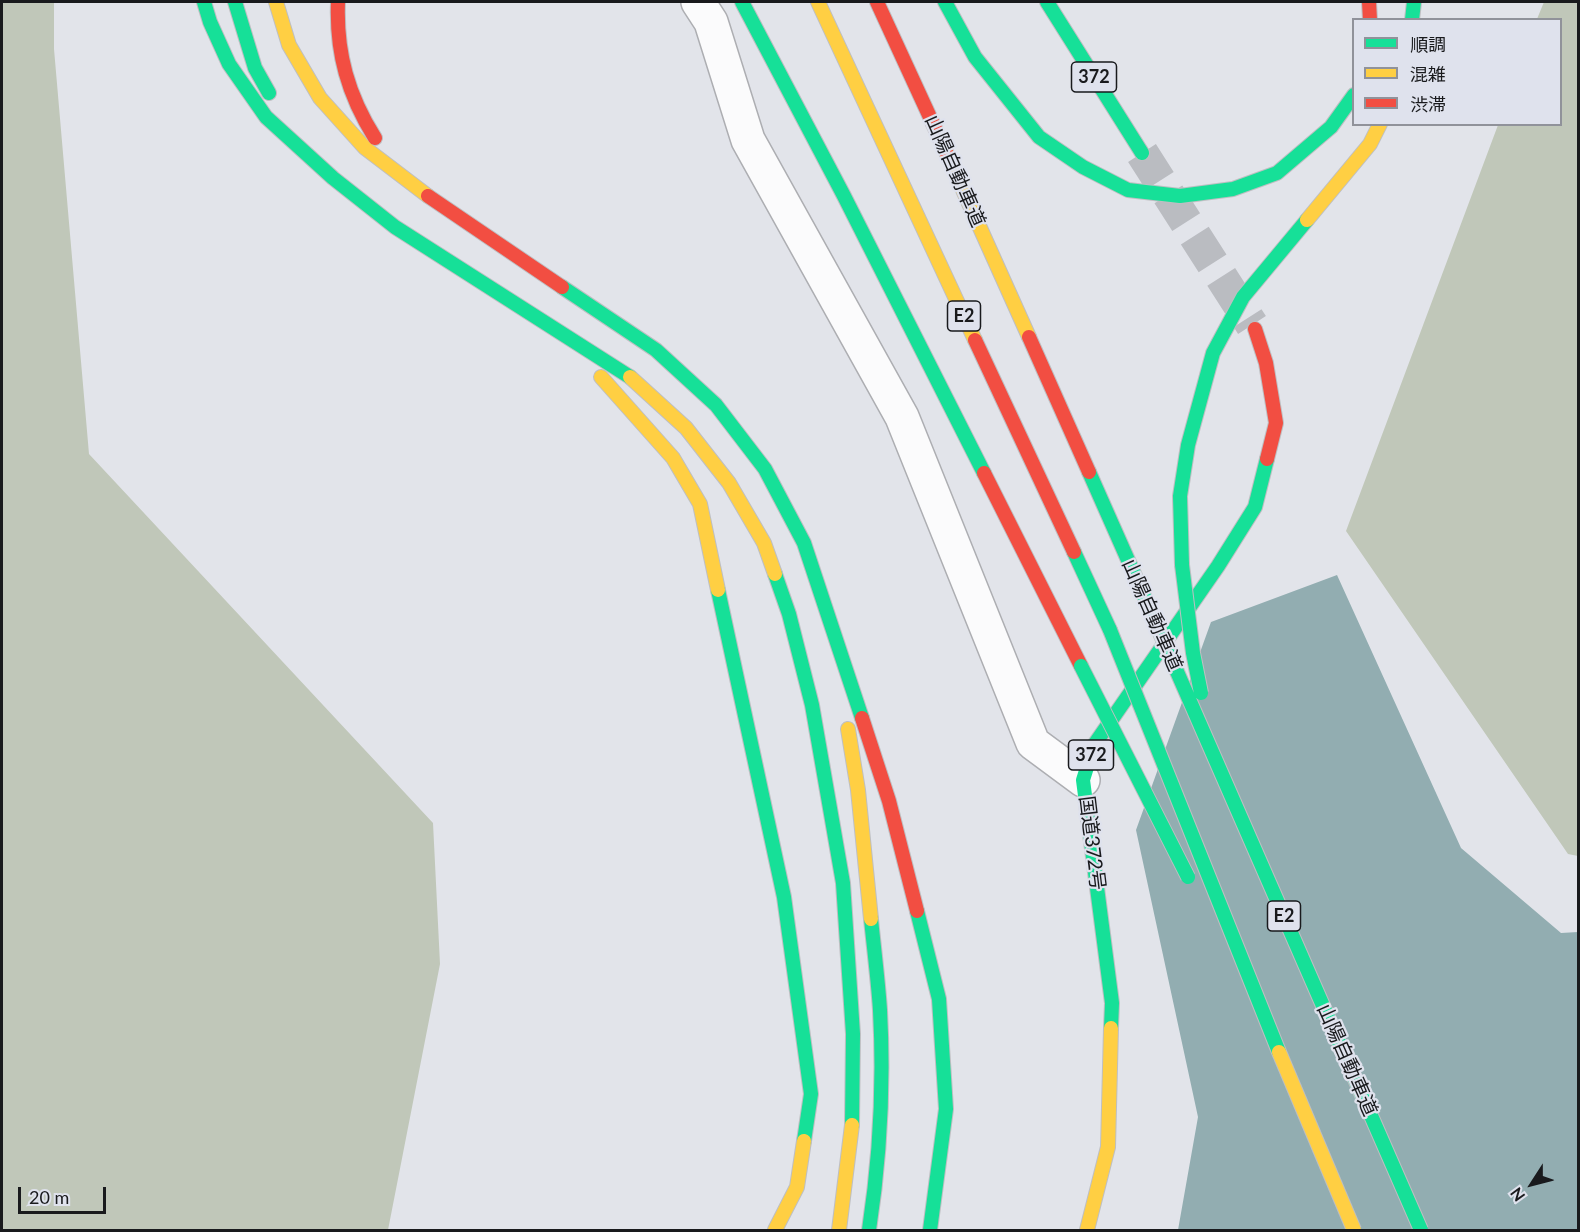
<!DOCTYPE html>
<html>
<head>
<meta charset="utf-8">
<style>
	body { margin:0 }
	#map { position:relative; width:1580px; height:1232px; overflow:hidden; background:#e2e4ea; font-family:Lato,"Noto Sans JP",sans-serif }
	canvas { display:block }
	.frame { position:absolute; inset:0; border:3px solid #191a1d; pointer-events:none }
	.legend { position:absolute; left:1352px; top:18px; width:210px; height:108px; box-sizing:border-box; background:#dfe2ed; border:2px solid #90929a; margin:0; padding:8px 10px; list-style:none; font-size:18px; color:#191a1d }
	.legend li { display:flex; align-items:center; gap:12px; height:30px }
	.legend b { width:30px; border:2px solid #90929a }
	.north { position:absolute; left:1502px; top:1154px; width:60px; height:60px; -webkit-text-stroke:4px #dfe2ed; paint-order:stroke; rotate:234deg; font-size:16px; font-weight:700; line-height:24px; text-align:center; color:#191a1d }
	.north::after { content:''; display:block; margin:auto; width:21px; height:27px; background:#191a1d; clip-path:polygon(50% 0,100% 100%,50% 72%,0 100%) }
	.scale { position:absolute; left:18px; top:1187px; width:88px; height:27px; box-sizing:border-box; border:3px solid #191a1d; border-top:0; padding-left:8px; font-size:18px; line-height:21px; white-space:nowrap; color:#191a1d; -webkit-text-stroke:4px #dfe2ed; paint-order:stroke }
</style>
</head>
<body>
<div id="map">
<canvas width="1580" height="1232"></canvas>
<div class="frame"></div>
<ul class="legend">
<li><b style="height:8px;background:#16e098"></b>順調</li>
<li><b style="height:8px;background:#ffcf43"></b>混雑</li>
<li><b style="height:8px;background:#f24e42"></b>渋滞</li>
</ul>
<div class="north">N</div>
<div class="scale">20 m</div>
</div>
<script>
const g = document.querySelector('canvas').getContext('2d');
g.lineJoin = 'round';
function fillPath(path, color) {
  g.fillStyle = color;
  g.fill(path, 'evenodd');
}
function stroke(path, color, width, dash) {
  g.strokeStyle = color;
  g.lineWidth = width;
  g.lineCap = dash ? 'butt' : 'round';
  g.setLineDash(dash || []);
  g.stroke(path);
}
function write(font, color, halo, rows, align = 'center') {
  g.font = font + ' Lato,"Noto Sans JP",sans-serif';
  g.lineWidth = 4.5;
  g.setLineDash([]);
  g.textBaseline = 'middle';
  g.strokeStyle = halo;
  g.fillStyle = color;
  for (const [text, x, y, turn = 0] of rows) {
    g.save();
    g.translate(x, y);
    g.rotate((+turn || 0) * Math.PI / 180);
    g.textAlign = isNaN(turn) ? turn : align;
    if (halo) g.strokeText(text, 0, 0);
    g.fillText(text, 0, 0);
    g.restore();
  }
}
const forest = new Path2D(`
	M2 2H54V49L89 454 433 823 440 964 388 1230H2Z
	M1544 2H1578V856L1568 854 1346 531 1498 125 1560 124V20L1537 19Z`);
const water = new Path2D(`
	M1337 575 1461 848 1561 933 1578 932V1230H1178L1198 1117 1136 830 1211 622Z`);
const highwayTunnel = new Path2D(`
	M1142 153 1252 325`);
const street = new Path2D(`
	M698 2 711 22 748 140 902 417 1033 743 1083 780`);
const fast = new Path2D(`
	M204 2 210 22 229 64 266 117 333 178 395 227 630 377
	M235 2 255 68 269 93
	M742 2 844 196 984 473
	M945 2 975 57 1039 137 1083 167 1128 190 1180 196 1233 189 1277 173 1331 127 1354 95
	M1047 2 1142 153
	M1412 20 1414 2
	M562 287 656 350 716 405 765 469 804 543 862 718
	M1089 472 1147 603
	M1074 552 1110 630
	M1182 565 1180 496 1188 445 1213 353 1243 297 1307 220
	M775 574 789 614 812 705 843 883 853 1034 852 1125
	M718 590 784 897 811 1094 804 1141
	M917 911 939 999 946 1109 930 1230
	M1111 1028 1112 1003 1083 780 1094 745 1218 566 1255 507 1267 459
	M869 1230C880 1158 884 1084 880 1010 878 980 874 949 871 919`);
const slow = new Path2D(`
	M276 2 289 45 320 98 365 148 428 196
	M818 2 975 340
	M946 152 1029 337
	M1307 220 1370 144 1380 124
	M601 377 673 458 700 504 718 590
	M630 377 686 428 729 483 764 543 775 574
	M848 729 858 790 871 919
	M775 1230 797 1187 804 1141
	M839 1230 852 1125
	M1087 1230 1108 1147 1111 1028`);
const jam = new Path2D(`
	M338 2C336 53 348 95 375 138
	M877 2 946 152
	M1369 2 1370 20
	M428 196 562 287
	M1255 329 1266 363 1276 423 1267 459
	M1029 337 1089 472
	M975 340 1074 552
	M984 473 1081 666
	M862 718 889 801 917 911`);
const fastBridge = new Path2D(`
	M1182 565 1193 653 1201 693
	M1147 603 1421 1230
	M1110 630 1279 1052
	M1081 666 1188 877`);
const slowBridge = new Path2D(`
	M1279 1052 1354 1230`);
const shields = [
	[1094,77,45],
	[964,316,33],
	[1091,755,45],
	[1284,916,33]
];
const shieldNames = [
	["372",1094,77],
	["E2",964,316],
	["372",1091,755],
	["E2",1284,916]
];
const streetNames = [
	["山陽自動車道",955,171,66],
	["山陽自動車道",1152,615,66],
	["国道372号",1092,843,83],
	["山陽自動車道",1347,1060,66]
];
fillPath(forest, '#c0c7b9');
fillPath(water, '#92adb1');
stroke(highwayTunnel, '#babcc1', 33, [33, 16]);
stroke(street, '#adaeb2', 36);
stroke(fast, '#bebfc2', 16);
stroke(slow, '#bebfc2', 16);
stroke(jam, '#bebfc2', 16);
stroke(street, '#fbfbfc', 33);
stroke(fast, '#16e098', 14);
stroke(slow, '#ffcf43', 14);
stroke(jam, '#f24e42', 14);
stroke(fastBridge, '#bebfc2', 16, []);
stroke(slowBridge, '#bebfc2', 16, []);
stroke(fastBridge, '#16e098', 14);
stroke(slowBridge, '#ffcf43', 14);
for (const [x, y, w] of shields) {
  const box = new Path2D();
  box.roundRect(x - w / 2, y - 15, w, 30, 4.5);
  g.fillStyle = '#dfe2ed';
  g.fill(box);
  stroke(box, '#191a1d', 1.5);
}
write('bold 18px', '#191a1d', null, shieldNames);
write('20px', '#191a1d', '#dfe2ed', streetNames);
</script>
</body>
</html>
